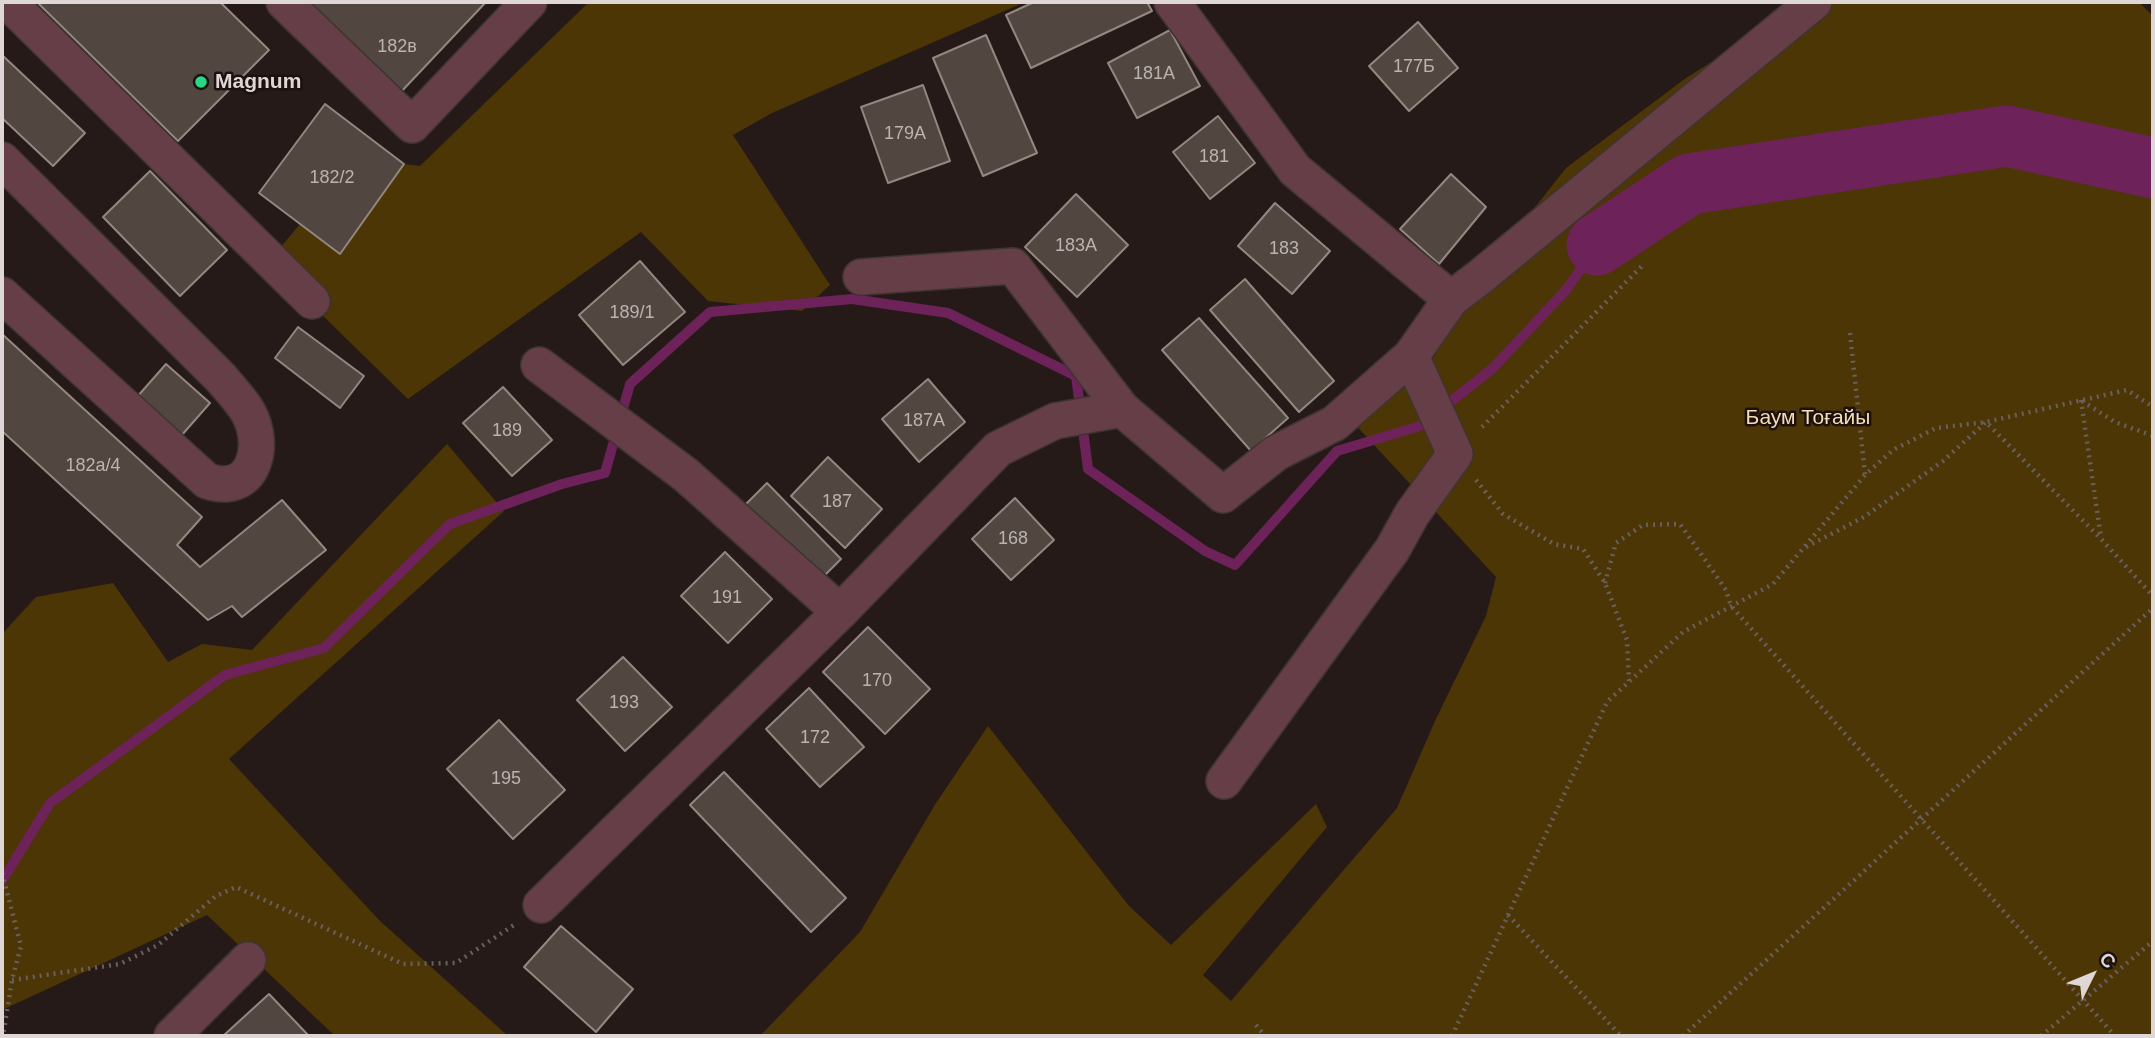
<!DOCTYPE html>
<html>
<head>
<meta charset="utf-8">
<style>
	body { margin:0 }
	#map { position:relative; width:2155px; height:1038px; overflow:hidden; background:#251a18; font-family:Arial,sans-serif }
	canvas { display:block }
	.frame { position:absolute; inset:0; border:4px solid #ded7d5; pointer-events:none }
	.north { position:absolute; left:2057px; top:940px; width:70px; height:70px; -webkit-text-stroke:5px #1c110f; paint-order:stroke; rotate:47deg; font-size:19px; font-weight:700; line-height:28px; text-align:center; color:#ded7d5 }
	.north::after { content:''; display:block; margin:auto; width:24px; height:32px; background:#ded7d5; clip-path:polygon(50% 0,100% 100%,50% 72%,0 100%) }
</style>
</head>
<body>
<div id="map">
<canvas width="2155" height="1038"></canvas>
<div class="frame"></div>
<div class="north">С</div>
</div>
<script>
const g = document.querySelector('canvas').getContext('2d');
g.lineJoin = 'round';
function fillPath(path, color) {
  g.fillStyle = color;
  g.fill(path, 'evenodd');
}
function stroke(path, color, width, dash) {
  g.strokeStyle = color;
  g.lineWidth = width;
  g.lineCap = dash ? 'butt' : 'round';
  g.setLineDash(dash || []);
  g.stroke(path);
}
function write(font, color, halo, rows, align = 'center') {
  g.font = font + ' Arial,sans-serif';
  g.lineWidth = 5;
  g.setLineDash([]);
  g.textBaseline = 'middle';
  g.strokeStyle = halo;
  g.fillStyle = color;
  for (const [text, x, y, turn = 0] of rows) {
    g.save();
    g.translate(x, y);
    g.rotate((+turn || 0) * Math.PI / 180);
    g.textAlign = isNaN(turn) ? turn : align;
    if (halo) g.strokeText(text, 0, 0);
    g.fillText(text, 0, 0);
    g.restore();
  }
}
const green = new Path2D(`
	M589 2H1025L772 113 733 135 830 285 802 311 708 301 641 232 408 399 317 310 270 260 300 224 340 253 404 164 420 166Z
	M1807 2H2139L2153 16V1036H760L860 932 936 803 988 726 1129 906 1171 945 1316 804 1327 827 1203 975 1231 1001 1397 808 1435 721 1486 616 1496 577 1351 420 1432 360 1480 277 1566 168 1686 78Z
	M447 444 504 511 229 759 380 921 508 1036H335L207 915 2 1010V634L36 597 113 583 168 662 202 644 252 650Z`);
const stream = new Path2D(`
	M2 881 50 803 225 675 324 648 450 524 562 484 605 473 630 384 710 312 852 299 948 313 1076 376 1088 469 1205 551 1235 565 1337 451 1420 426 1493 368 1567 289 1597 245`);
const river = new Path2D(`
	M1597 245 1689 184 2007 136 2153 168`);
const building = new Path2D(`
	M37 2H220L269 50 178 141Z
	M303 2H486L400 93Z
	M1034 2H1147L1152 11 1031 68 1006 15Z
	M1418 22 1458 68 1409 111 1369 66Z
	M1170 30 1200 86 1137 118 1108 63Z
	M986 35 1037 153 983 176 933 58Z
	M2 55 85 133 53 166 2 118Z
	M923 85 950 161 888 183 861 107Z
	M325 104 404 164 340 254 259 193Z
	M1218 116 1255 163 1210 199 1173 152Z
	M150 171 227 250 180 296 103 217Z
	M1451 174 1486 207 1439 264 1400 229Z
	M1076 194 1128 245 1077 297 1025 247Z
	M1275 203 1330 251 1292 294 1238 246Z
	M640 261 685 312 623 365 579 315Z
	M1245 279 1334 381 1299 412 1210 310Z
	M1199 318 1288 418 1251 451 1162 350Z
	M298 327 364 376 340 408 275 358Z
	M2 334 202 517 177 545 200 567 282 500 326 550 242 617 232 606 208 620 2 431Z
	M166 364 210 403 181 436 137 397Z
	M928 379 965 422 919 462 882 419Z
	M503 387 552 440 512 476 463 423Z
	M828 457 882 509 845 548 791 496Z
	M767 483 841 559 814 586 740 510Z
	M1015 498 1054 540 1011 580 972 539Z
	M725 552 772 599 728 643 681 596Z
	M868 627 930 689 885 734 823 672Z
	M623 657 672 707 625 751 577 700Z
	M809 688 864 747 820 787 766 729Z
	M499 720 565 790 513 839 447 769Z
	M724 772 846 898 811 932 690 805Z
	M561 926 633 989 596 1032 524 967Z
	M269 994 309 1036H223Z`);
const path = new Path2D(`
	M1850 333 1865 474
	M2081 400 2101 538
	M2082 401 2115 422 2153 436
	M1482 427 1643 265
	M1476 480 1503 514 1554 544 1583 549 1605 583 1627 640 1629 681
	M1806 547 1864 517 1943 461 1986 422 2101 539 2153 596
	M1605 583 1616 543 1643 525 1680 524 1726 590 1731 606 2115 1036
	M2 873 21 946 12 980 3 1036
	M1508 915 1621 1036
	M12 980 120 964 158 945 216 896 236 887 403 964 456 963 514 925
	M1256 1025 1265 1036
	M1452 1036 1607 702 1683 632 1773 584 1865 475 1893 450 1936 428 1986 422 2127 390 2153 407
	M1683 1036 2153 608
	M2041 1036 2153 941`);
const minor = new Path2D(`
	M8 2 312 301
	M284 2 412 125 529 2
	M1172 2 1295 170 1451 299
	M2 160 221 378C230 389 241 400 248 412 267 446 254 497 207 481L2 295
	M861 277 1013 266 1122 409 1223 495 1276 453 1335 423 1411 356 1451 299 1480 277 1814 2
	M539 365 686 475 840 612
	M1224 781 1392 550 1412 514 1455 454 1411 356
	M541 905 840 612 998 449 1055 421 1122 409
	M172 1036 248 960`);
const markers = [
	[201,82,7,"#28d885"]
];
const numberNames = [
	["182в",397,47],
	["177Б",1414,67],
	["181А",1154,74],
	["179А",905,134],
	["181",1214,157],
	["182/2",332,178],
	["183А",1076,246],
	["183",1284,249],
	["189/1",632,313],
	["187А",924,421],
	["189",507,431],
	["182а/4",93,466],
	["187",837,502],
	["168",1013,539],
	["191",727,598],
	["170",877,681],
	["193",624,703],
	["172",815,738],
	["195",506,779]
];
const poiNames = [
	["Magnum",215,82]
];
const parkNames = [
	["Баум Тоғайы",1808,418]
];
fillPath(green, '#4d3605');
stroke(stream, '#6d2259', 10);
stroke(river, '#6d2259', 61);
fillPath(building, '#524740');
stroke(building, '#938880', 2);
stroke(minor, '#3f3432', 38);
stroke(path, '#69605e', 4.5, [2, 5]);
stroke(minor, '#653e47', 35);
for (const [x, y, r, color] of markers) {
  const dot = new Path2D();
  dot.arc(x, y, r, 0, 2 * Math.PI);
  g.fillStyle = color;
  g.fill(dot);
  stroke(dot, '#1c110f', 2.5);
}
write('18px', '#bbb3b0', null, numberNames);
write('bold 21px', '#ded7d5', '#1c110f', poiNames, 'left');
write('21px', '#f5dcb2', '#1c110f', parkNames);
</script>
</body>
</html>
